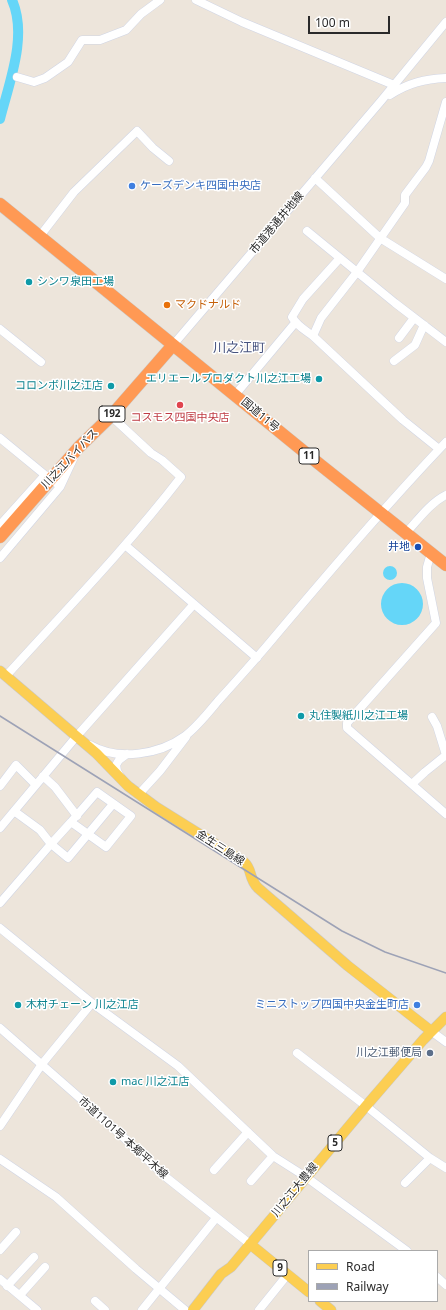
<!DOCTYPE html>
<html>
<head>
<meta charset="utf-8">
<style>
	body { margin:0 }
	#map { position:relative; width:446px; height:1310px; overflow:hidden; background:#ede5db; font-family:"Noto Sans",sans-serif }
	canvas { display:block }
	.legend { position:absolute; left:308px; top:1250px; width:130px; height:52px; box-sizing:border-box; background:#fff; border:1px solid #aaa; margin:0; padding:5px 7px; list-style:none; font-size:12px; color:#2a2a2a }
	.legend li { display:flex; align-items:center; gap:8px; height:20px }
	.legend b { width:20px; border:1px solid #aaa }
	.scale { position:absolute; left:308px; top:16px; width:82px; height:18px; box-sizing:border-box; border:2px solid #2a2a2a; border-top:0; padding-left:5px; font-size:12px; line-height:14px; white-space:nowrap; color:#2a2a2a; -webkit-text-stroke:3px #fff; paint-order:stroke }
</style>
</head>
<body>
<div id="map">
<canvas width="446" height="1310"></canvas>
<ul class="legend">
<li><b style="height:5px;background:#fcce52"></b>Road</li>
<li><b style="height:5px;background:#9da2b6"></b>Railway</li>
</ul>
<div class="scale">100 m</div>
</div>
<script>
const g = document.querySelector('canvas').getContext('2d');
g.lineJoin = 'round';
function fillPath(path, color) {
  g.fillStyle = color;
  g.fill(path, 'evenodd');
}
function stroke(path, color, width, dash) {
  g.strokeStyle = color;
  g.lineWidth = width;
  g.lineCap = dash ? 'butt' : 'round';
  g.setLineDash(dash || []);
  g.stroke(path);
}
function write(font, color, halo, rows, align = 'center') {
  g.font = font + ' "Noto Sans","Noto Sans JP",sans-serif';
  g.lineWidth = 3;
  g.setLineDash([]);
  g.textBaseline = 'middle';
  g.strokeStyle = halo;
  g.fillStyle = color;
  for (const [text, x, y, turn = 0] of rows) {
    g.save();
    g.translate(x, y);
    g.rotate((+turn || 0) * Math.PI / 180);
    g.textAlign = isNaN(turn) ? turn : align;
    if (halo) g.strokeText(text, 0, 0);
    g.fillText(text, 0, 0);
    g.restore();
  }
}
const water = new Path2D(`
	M383 573a7 7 0 1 1 14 0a7 7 0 1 1-14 0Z
	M381 604a21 21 0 1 1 42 0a21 21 0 1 1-42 0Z`);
const river = new Path2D(`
	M0 119C9 83 28 36 12 0`);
const minor = new Path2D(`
	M196 0 242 22 394 85
	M17 77 34 82 45 78 68 62 82 40H100L126 30 141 14 160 0
	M390 95C408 83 425 79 446 78
	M315 178 380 238 446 279
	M307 231 340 258
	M40 236 74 192 137 131 153 148 169 161
	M0 329 41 362
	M313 336 321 318 357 272 405 203V195L426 167 429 161 446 102
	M399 338 414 318
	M173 345 381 101 446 22
	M394 361 415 345 424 325
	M235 395 295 323
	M0 438 45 475
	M439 449 403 420 313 336C305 330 297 326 292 317L303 299 340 258 395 303 446 342
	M60 487 74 457
	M0 525 45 475 52 478 60 487 0 558
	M406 533C418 520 430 503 446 495
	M125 545 257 658
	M431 553 427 567V578L436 623 347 723V728L446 814
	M6 676C65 611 127 547 181 477L162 460 151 453 111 416
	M90 745C118 761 159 755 185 736 197 727 208 713 218 701 238 679 257 658 276 635 331 570 387 504 446 442
	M43 776 55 787 77 816
	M120 776 117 771 116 765 119 760 127 754
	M412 784 425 772 446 755 437 726 432 717
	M0 786 16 765 36 785
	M97 792 131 816 106 847 71 822Z
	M139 794 160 771 186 737
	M71 822 51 844 68 858 113 804
	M0 828 76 737 194 604
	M0 903 51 844 40 830 14 811
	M0 928 92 1003 178 1066 273 1156 306 1177 407 1251
	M0 1028 106 1121 167 1178 250 1244
	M431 1031 446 1042
	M297 1053 366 1106 430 1158 446 1168
	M0 1126 42 1064 92 1003
	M0 1159 56 1197 136 1269 185 1310
	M214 1170 248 1132
	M251 1181 273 1156
	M405 1183 430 1158
	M0 1250 16 1232
	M437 1277 446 1285
	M0 1279 37 1310
	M7 1286 34 1257
	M20 1295 45 1267
	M95 1301 105 1310
	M142 1310 216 1218
	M259 1310 288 1274`);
const major = new Path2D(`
	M0 671 96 753 128 786 156 807 244 862C253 870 248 878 258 888L348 966 431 1031
	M250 1244 309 1292
	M320 1301 331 1310
	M193 1310 221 1274 231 1267 366 1106 423 1040 446 1017`);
const highway = new Path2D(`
	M0 204 318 463 446 565
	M0 537 79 447 111 416 173 345`);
const rail = new Path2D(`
	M0 716 342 931 385 952 446 973`);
const markers = [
	[132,186,4,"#3f7fe0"],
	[29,282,4,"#0f9aa8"],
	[167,305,4,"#e8710a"],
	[319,379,4,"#0f9aa8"],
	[111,386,4,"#0f9aa8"],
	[180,405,4,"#e0444e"],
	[418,547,4,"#1a4fb4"],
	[301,716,4,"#0f9aa8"],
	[18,1005,4,"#0f9aa8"],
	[417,1005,4,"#3f7fe0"],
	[430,1053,4,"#5c6f8a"],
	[113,1082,4,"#0f9aa8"]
];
const shields = [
	[112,414,26],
	[309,456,20],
	[335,1143,14],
	[280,1268,14]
];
const shieldNames = [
	["192",112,414],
	["11",309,456],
	["5",335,1143],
	["9",280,1268]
];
const shopNames = [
	["ケーズデンキ四国中央店",140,186],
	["ミニストップ四国中央金生町店",409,1005,"right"]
];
const streetNames = [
	["市道港通井地線",277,223,-50],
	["国道11号",260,415,40],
	["川之江バイパス",70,459,-47],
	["金生三島線",220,848,33],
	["市道1101号 本郷平木線",123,1138,42],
	["川之江大豊線",295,1190,-51]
];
const cultureNames = [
	["シンワ泉田工場",37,282],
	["エリエールプロダクト川之江工場",311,379,"right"],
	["コロンボ川之江店",103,386,"right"],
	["丸住製紙川之江工場",309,716],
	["木村チェーン 川之江店",26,1005],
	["mac 川之江店",121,1082]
];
const foodNames = [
	["マクドナルド",175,305]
];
const healthNames = [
	["コスモス四国中央店",180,418]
];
const transitNames = [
	["井地",410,547]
];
const serviceNames = [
	["川之江郵便局",422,1053]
];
const quarterNames = [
	["川之江町",239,348]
];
fillPath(water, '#65d6f8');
stroke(river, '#65d6f8', 10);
stroke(minor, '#d0d5e4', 9);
stroke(major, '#c8c8c8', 11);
stroke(highway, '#c8c8c8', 13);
stroke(minor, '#fff', 8);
stroke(major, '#fcce52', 10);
stroke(highway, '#ff9954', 12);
stroke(rail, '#9da2b6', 1.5);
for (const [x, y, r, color] of markers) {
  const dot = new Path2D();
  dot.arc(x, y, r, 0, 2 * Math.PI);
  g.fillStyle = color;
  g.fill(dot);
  stroke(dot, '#fff', 1.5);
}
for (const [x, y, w] of shields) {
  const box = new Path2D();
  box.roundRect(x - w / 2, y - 8, w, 16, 3);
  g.fillStyle = '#fff';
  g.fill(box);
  stroke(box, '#2a2a2a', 1);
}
write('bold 10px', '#2a2a2a', null, shieldNames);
write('11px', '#366cbe', '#fff', shopNames, 'left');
write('11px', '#2a2a2a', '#fff', streetNames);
write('11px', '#0d838f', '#fff', cultureNames, 'left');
write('11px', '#c56008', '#fff', foodNames, 'left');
write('11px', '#be3a42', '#fff', healthNames);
write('11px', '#164399', '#fff', transitNames, 'right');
write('11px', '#4e5e75', '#fff', serviceNames, 'right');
write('13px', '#47537f', '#fff', quarterNames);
</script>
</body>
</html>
